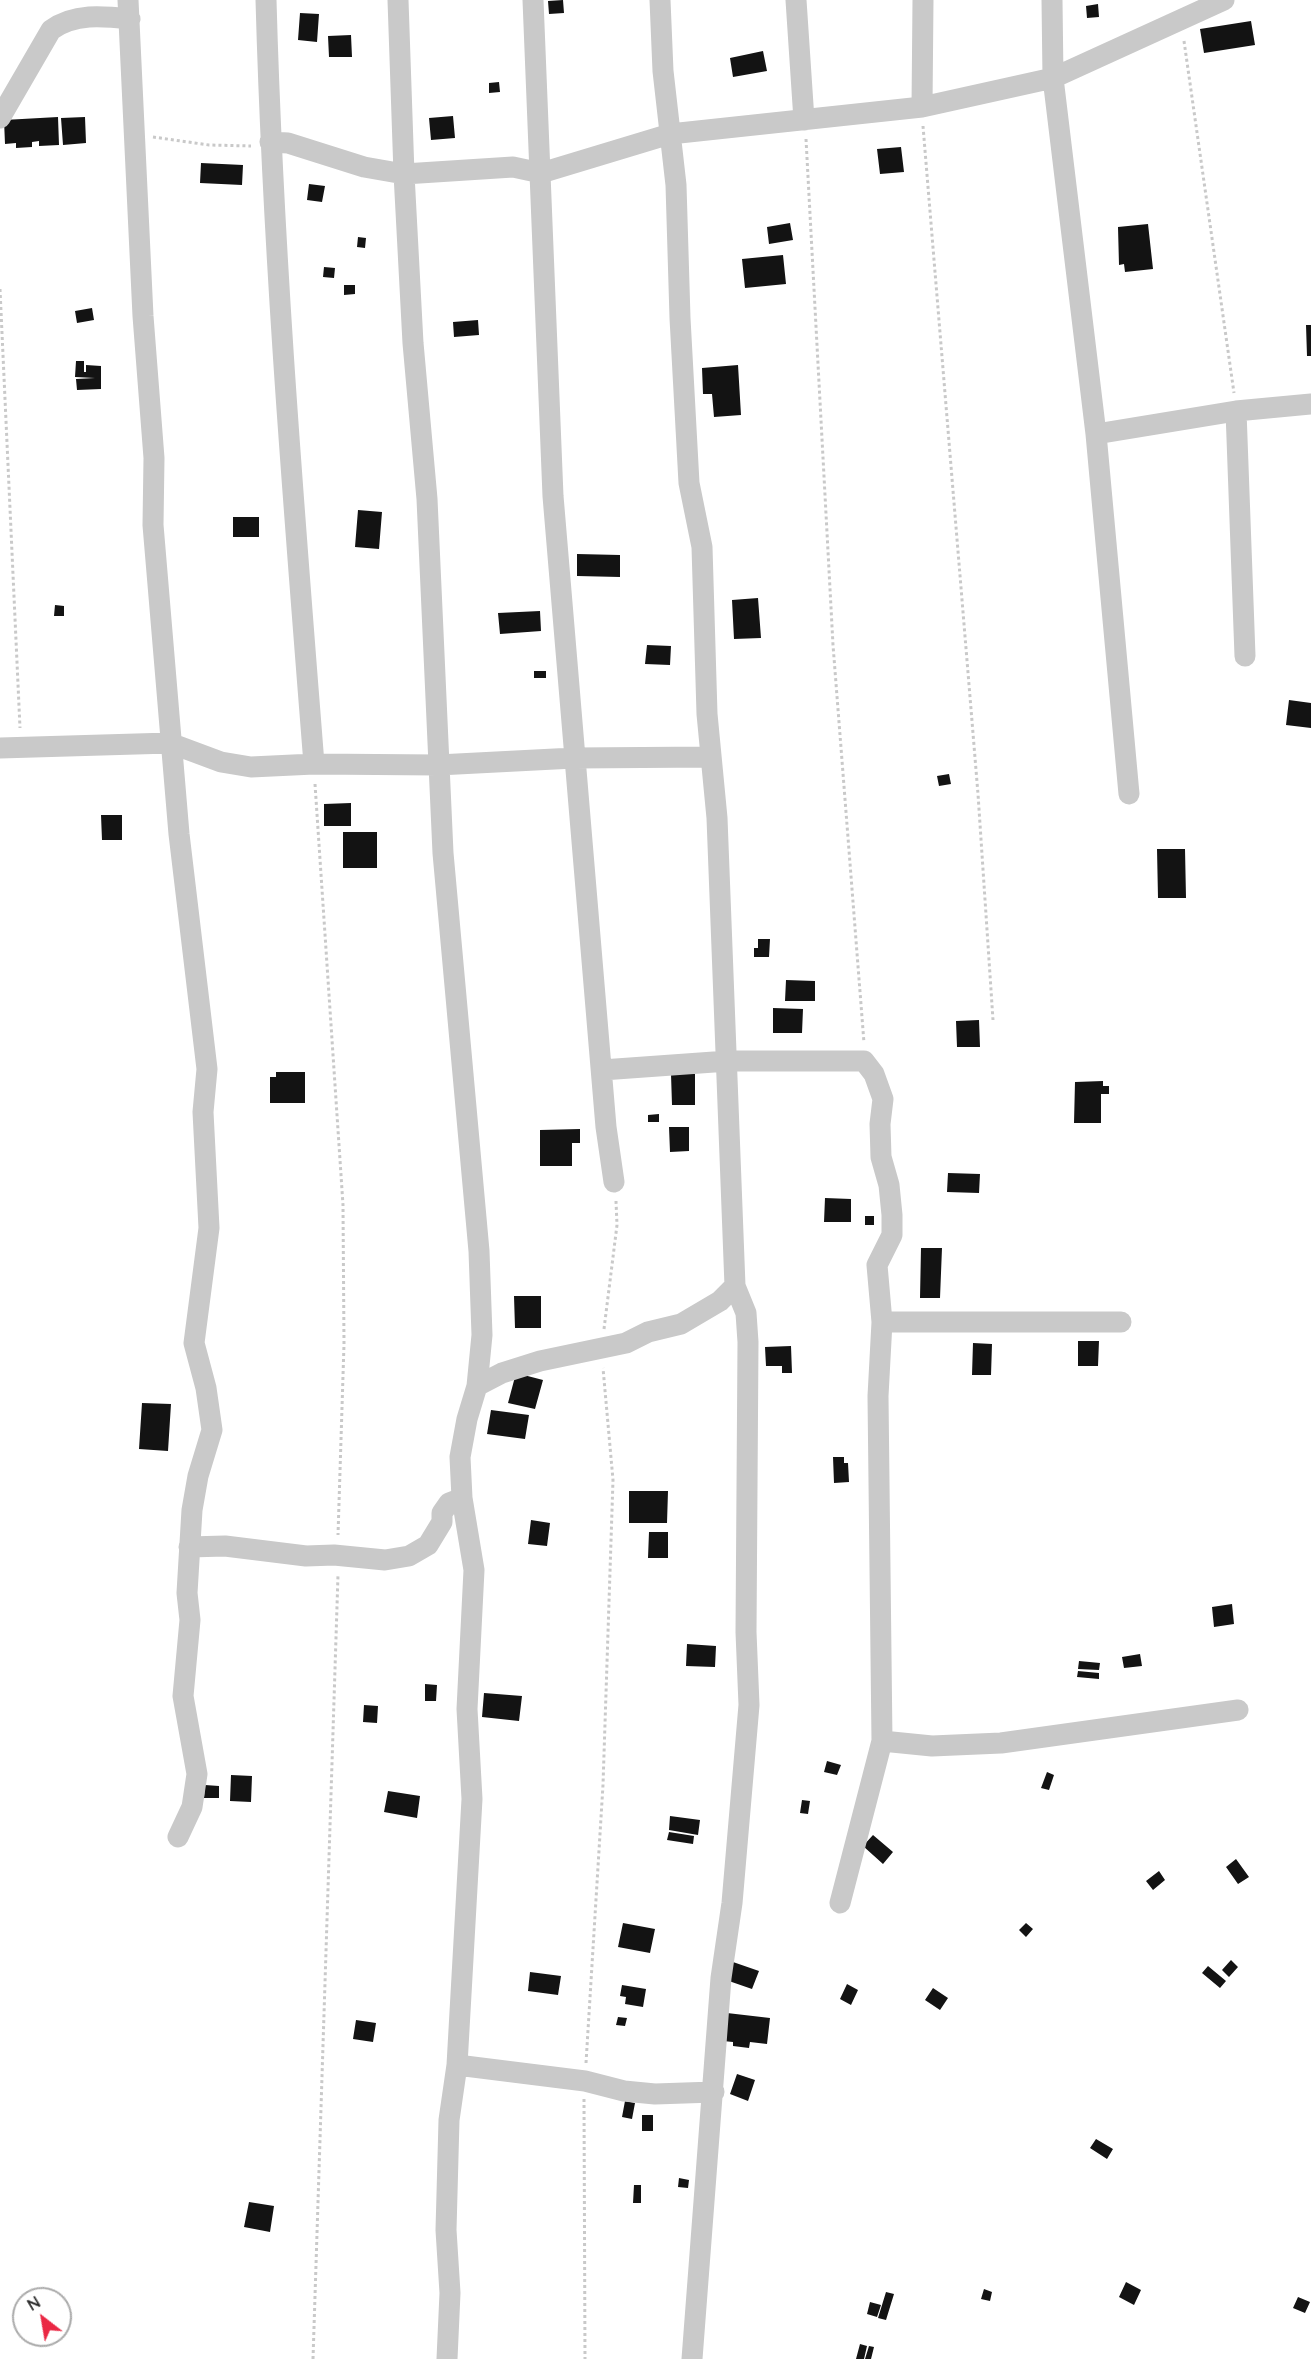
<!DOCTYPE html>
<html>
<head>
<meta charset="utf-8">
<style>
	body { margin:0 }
	#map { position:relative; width:1311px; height:2359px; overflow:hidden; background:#fff; font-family:Quicksand,sans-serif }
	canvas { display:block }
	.north { position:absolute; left:12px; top:2287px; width:60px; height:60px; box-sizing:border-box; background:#fff; border:2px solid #ababab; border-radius:50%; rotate:329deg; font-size:16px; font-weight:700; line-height:24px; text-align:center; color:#2c2c2c }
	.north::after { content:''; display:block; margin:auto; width:21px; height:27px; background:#ea2844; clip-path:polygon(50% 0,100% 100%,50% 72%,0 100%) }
</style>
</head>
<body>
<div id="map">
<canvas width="1311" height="2359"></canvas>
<div class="north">N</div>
</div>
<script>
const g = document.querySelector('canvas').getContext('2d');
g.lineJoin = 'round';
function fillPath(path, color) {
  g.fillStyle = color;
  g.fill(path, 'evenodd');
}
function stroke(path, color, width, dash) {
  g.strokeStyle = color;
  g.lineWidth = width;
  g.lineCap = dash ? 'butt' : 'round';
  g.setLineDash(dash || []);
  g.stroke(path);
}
const building = new Path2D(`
	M563 0 564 13 549 14 548 1Z
	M1098 4 1099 17 1087 18 1086 6Z
	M300 13 319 14 317 42 298 40Z
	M1251 21 1255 45 1204 53 1200 29Z
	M351 35 352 57H329L328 36Z
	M763 51 767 71 733 77 730 58Z
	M499 82 500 92 489 93V83Z
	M453 116 455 138 431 140 429 118Z
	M58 117 59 145 39 146V141L32 142V147L16 148V143L5 144 4 120Z
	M85 117 86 143 63 145 61 118Z
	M901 147 904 172 880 174 877 149Z
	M201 163 243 165 242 185 200 183Z
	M309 184 325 186 322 202 307 200Z
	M790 223 793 240 769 244 767 227Z
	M1148 224 1153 269 1125 272 1124 264 1119 265 1118 227Z
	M358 237 366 238 365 248 357 247Z
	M783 255 786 284 745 288 742 259Z
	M324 267 335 268 334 278 323 277Z
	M344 285H355V294L344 295Z
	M92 308 94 320 77 323 75 311Z
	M478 320 479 335 454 337 453 322Z
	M1306 325H1311V356H1307Z
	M76 361H84V372H86V365L101 366V389L77 390 76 379 95 378 75 377Z
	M738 365 741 415 714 417 712 394H703L702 368Z
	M358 510 382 512 379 549 355 547Z
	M233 517H259V537H233Z
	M577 554 620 555V577L577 576Z
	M758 598 761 638 734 639 732 600Z
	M55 605 64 606V616H54Z
	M540 611 541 631 500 634 498 613Z
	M647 645 671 646 670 665 645 664Z
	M534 671H546V678H534Z
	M1289 700 1311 703V728L1286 725Z
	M949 774 951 784 939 786 937 776Z
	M351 803V826H324V804Z
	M101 815H122V840H102Z
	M343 832H377V868H343Z
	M1157 849H1185L1186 898H1158Z
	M758 939H770L769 957H754V948H758Z
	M786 980 815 981V1001H785Z
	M773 1008 803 1009 802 1033H773Z
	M979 1020 980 1047H957L956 1021Z
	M276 1072H305V1103H270V1077H276Z
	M671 1074H695V1105H672Z
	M1103 1081V1086H1109V1094H1101V1123H1074L1075 1082Z
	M659 1114V1122H648V1115Z
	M669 1127H689V1151L670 1152Z
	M580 1129V1143H572V1166H540V1130Z
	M948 1173 980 1174 979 1193 947 1192Z
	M825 1198 851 1199V1222H824Z
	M865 1216H874V1225H865Z
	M921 1248H942L940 1298H920Z
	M514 1296H541V1328H515Z
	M1078 1341H1099L1098 1366H1078Z
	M973 1343 992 1344 991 1375H972Z
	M791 1346 792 1373H782V1366H766L765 1347Z
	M516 1373 543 1380 535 1409 508 1403Z
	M142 1403 171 1404 168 1451 139 1449Z
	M491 1410 529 1415 525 1439 487 1434Z
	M833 1457H844V1463H848L849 1482 834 1483Z
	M629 1491H668L667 1523H629Z
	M531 1520 550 1523 547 1546 528 1544Z
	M649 1532H668V1558H648Z
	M1232 1604 1234 1624 1214 1627 1212 1607Z
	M687 1644 716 1646 715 1667 686 1666Z
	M1140 1654 1142 1666 1124 1668 1122 1657Z
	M1079 1661 1100 1663 1099 1670 1078 1669Z
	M1078 1671 1099 1673V1679L1077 1677Z
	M425 1684 437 1685 436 1701H425Z
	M484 1693 522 1696 519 1721 482 1717Z
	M364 1705 378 1706 377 1723 363 1722Z
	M827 1761 841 1765 837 1775 824 1772Z
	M1047 1772 1054 1775 1049 1790 1041 1788Z
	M231 1775 252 1776 251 1802 230 1801Z
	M205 1785 219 1786V1798H204Z
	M388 1791 420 1796 417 1818 384 1812Z
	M802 1800 810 1801 808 1814 800 1813Z
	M670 1816 700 1820 698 1835 669 1830Z
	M669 1832 694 1836 693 1844 667 1840Z
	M873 1835 893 1852 883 1864 863 1846Z
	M1236 1859 1249 1877 1238 1884 1226 1867Z
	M1159 1871 1165 1880 1153 1890 1146 1881Z
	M623 1923 655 1929 650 1953 618 1947Z
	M1026 1923 1033 1929 1026 1937 1019 1930Z
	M1231 1960 1238 1967 1229 1977 1222 1970Z
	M733 1962 759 1971 752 1989 726 1980Z
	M1208 1966 1226 1981 1220 1988 1202 1973Z
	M530 1972 561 1976 558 1995 528 1991Z
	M847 1984 858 1990 851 2005 840 1999Z
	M622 1985 646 1989 643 2007 625 2004 626 1997 620 1996Z
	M933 1988 948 1998 940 2010 925 2000Z
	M727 2013 770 2018 767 2044 750 2042 749 2048 733 2046V2042L723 2041Z
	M618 2017 627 2018 625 2026 616 2025Z
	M356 2020 376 2023 373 2042 353 2039Z
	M737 2074 755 2080 748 2101 730 2094Z
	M625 2101 635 2103 632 2119 622 2117Z
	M642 2115H653V2131H642Z
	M1096 2139 1113 2149 1107 2159 1090 2148Z
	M679 2178 689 2180 688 2188 678 2187Z
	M634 2185H641V2203H633Z
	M249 2202 274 2206 270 2232 244 2227Z
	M1126 2282 1141 2290 1134 2305 1119 2297Z
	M984 2289 992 2292 990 2301 981 2299Z
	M886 2292 894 2294 886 2320 878 2318Z
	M1298 2297 1310 2302 1305 2313 1293 2308Z
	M870 2302 881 2305 877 2317 867 2314Z
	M860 2344 867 2346 864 2359H856Z
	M869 2346 874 2347 871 2359H865Z`);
const path = new Path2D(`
	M1184 41 1234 393
	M923 126 978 794 993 1020
	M153 137 209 145 251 146
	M806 139 833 645 864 1043
	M0 289 20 728
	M315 784 343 1205 344 1344 338 1535
	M604 1329 617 1225 616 1201
	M586 2063 603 1785 613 1480 603 1368
	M584 2099 585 2359
	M313 2359 338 1575`);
const minor = new Path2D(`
	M128 0 143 316 154 458 153 525 179 834 207 1069 203 1112 209 1228 194 1343 206 1388 212 1430 198 1476 192 1510 187 1593 190 1620 183 1696 197 1774 192 1807 178 1837
	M266 0C273 255 294 509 314 764
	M398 0 404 174 413 343 427 499 443 853 479 1251 482 1335 477 1386 467 1419 460 1457 462 1498 474 1570 467 1709 472 1799 457 2065 449 2120 446 2230 450 2293 447 2359
	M533 0 553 496 606 1127 614 1182
	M660 0 663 71 676 185 680 318 689 483 702 547 707 714 717 818 735 1286 746 1313 748 1342 746 1632 749 1705 732 1903 721 1978 692 2359
	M796 0 804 120
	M1052 0 1053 78 1096 434 1129 794
	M922 107 923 0
	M0 118 51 30C74 13 103 16 130 19
	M270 142 288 143 364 167 404 174 513 167 541 173 670 134 922 107 1053 78 1224 0
	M1236 411 1245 656
	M1096 434 1236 411 1311 404
	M0 748 170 743 221 762 251 767 314 764 438 765 574 758 711 757
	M602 1070 728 1061H864L874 1074 883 1099 880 1124 881 1157 889 1185 892 1215V1235L877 1265 882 1322 878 1396 882 1741 840 1903
	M882 1322H1121
	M477 1386 502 1373 540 1361 626 1343 648 1332 681 1324 720 1301 735 1286
	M189 1547 225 1546 306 1556 334 1555 385 1560 409 1556 428 1545 442 1522V1513L449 1503 462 1498
	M882 1741 932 1746 1001 1743 1238 1710
	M457 2065 585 2081 624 2091 655 2094 714 2092`);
fillPath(building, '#131313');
stroke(path, '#c9c9c9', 3, [3, 3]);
stroke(minor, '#c9c9c9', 21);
</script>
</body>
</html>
